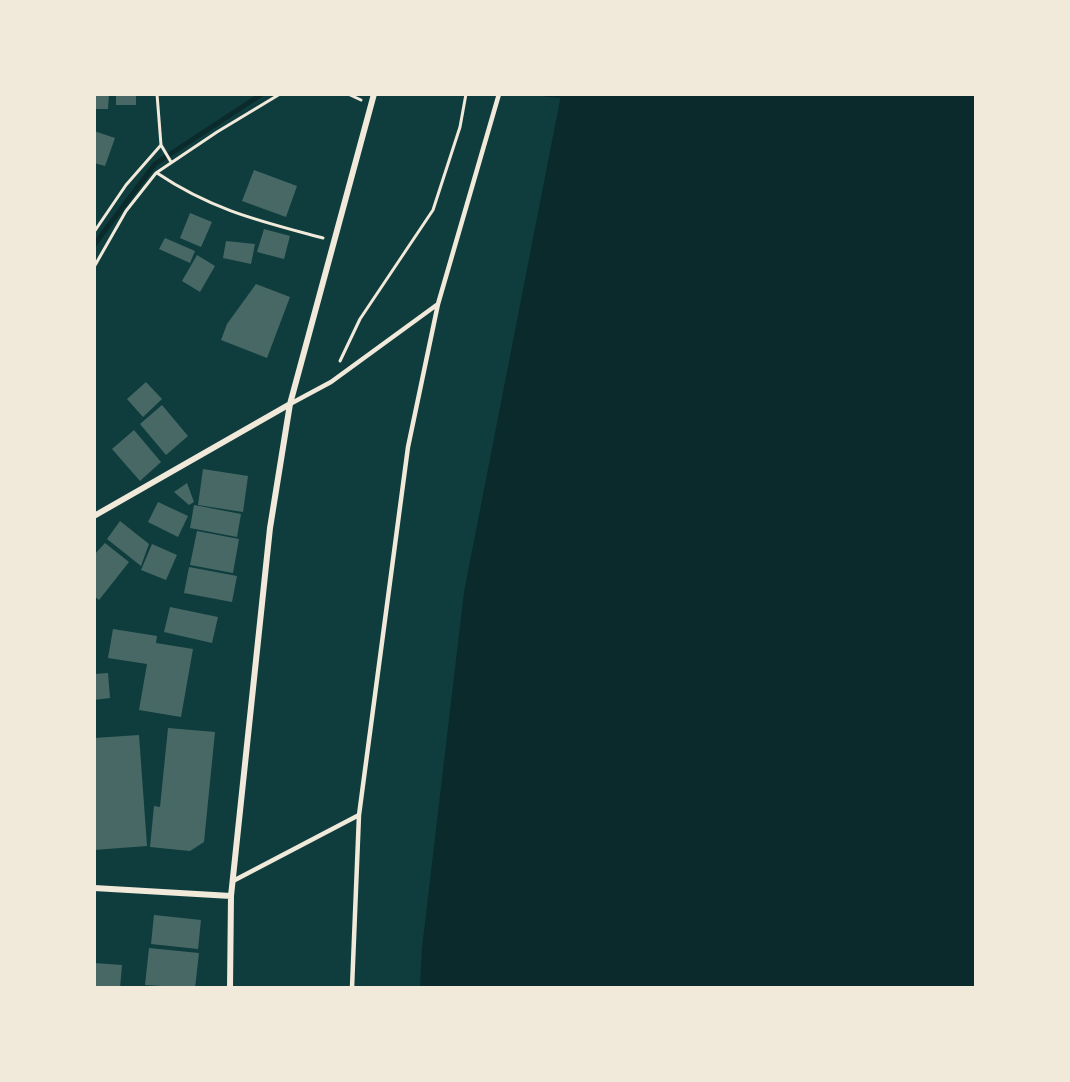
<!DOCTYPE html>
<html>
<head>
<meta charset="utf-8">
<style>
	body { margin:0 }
	#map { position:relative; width:1070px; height:1082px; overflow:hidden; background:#0f3d3e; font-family:"Noto Sans",sans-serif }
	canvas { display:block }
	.frame { position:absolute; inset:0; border:96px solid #f1e9da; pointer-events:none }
</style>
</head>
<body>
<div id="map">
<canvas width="1070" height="1082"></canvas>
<div class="frame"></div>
</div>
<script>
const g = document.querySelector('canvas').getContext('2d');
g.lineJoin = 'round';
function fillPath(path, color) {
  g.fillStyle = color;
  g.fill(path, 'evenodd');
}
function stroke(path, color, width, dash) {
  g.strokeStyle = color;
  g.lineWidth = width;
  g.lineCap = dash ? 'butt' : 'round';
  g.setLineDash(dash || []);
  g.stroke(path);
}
const water = new Path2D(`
	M561 95H975V987H420L422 948 464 592Z`);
const stream = new Path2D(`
	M545 94 567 96
	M94 245 155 164 262 94`);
const building = new Path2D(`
	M94 94H109L108 109H94Z
	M116 94H136V105H116Z
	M94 131 115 138 105 166 94 163Z
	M254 170 297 186 286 217 242 201Z
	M190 213 212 222 201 247 180 238Z
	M264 229 290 236 284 259 257 252Z
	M165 238 195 251 190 263 159 249Z
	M226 241 255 244 251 264 223 258Z
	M197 255 215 266 200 292 182 281Z
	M256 284 290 297 267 358 221 340 227 324Z
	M146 382 162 399 143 417 127 399Z
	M162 405 188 436 166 455 140 424Z
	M134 430 161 462 140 481 112 449Z
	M203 469 248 476 243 512 198 505Z
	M187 483 194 502 189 505 174 492Z
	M158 502 188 516 178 537 148 522Z
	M194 505 241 514 237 537 190 528Z
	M120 521 149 544 141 566 107 539Z
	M197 531 239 539 233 573 190 565Z
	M105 543 129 562 99 600 94 596V555Z
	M152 544 177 555 166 580 141 570Z
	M189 567 237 576 232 602 184 593Z
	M170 607 218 617 212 643 164 632Z
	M113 629 157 636 156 643 193 649 181 717 139 710 147 664 108 658Z
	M108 673 110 698 94 700V674Z
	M168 728 215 732 204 842 190 851 150 847 154 806 160 807Z
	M139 735 147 846 94 850V738Z
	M154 915 201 920 198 949 151 944Z
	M149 948 199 953 195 988 145 985Z
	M94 963 122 965 120 988H94Z`);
const path = new Path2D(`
	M157 94 161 145 171 162
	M348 94 361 100
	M157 173C212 210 260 221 323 238
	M94 232 126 185 161 145
	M94 267 126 211 156 173 217 132 280 94
	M340 361 360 319 433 210 460 127 466 94`);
const service = new Path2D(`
	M290 404 331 382 438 304 499 94
	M233 881 359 815
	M352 988 359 815 408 447 438 304`);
const minor = new Path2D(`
	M94 516 290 404
	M94 888 231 896
	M230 988 231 896 270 528 290 404 374 94`);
fillPath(water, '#0a2a2b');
stroke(stream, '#0a2a2b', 5);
fillPath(building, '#486865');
stroke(path, '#f1e9da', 3);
stroke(service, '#f1e9da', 4.5);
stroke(minor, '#f1e9da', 6);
</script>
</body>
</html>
